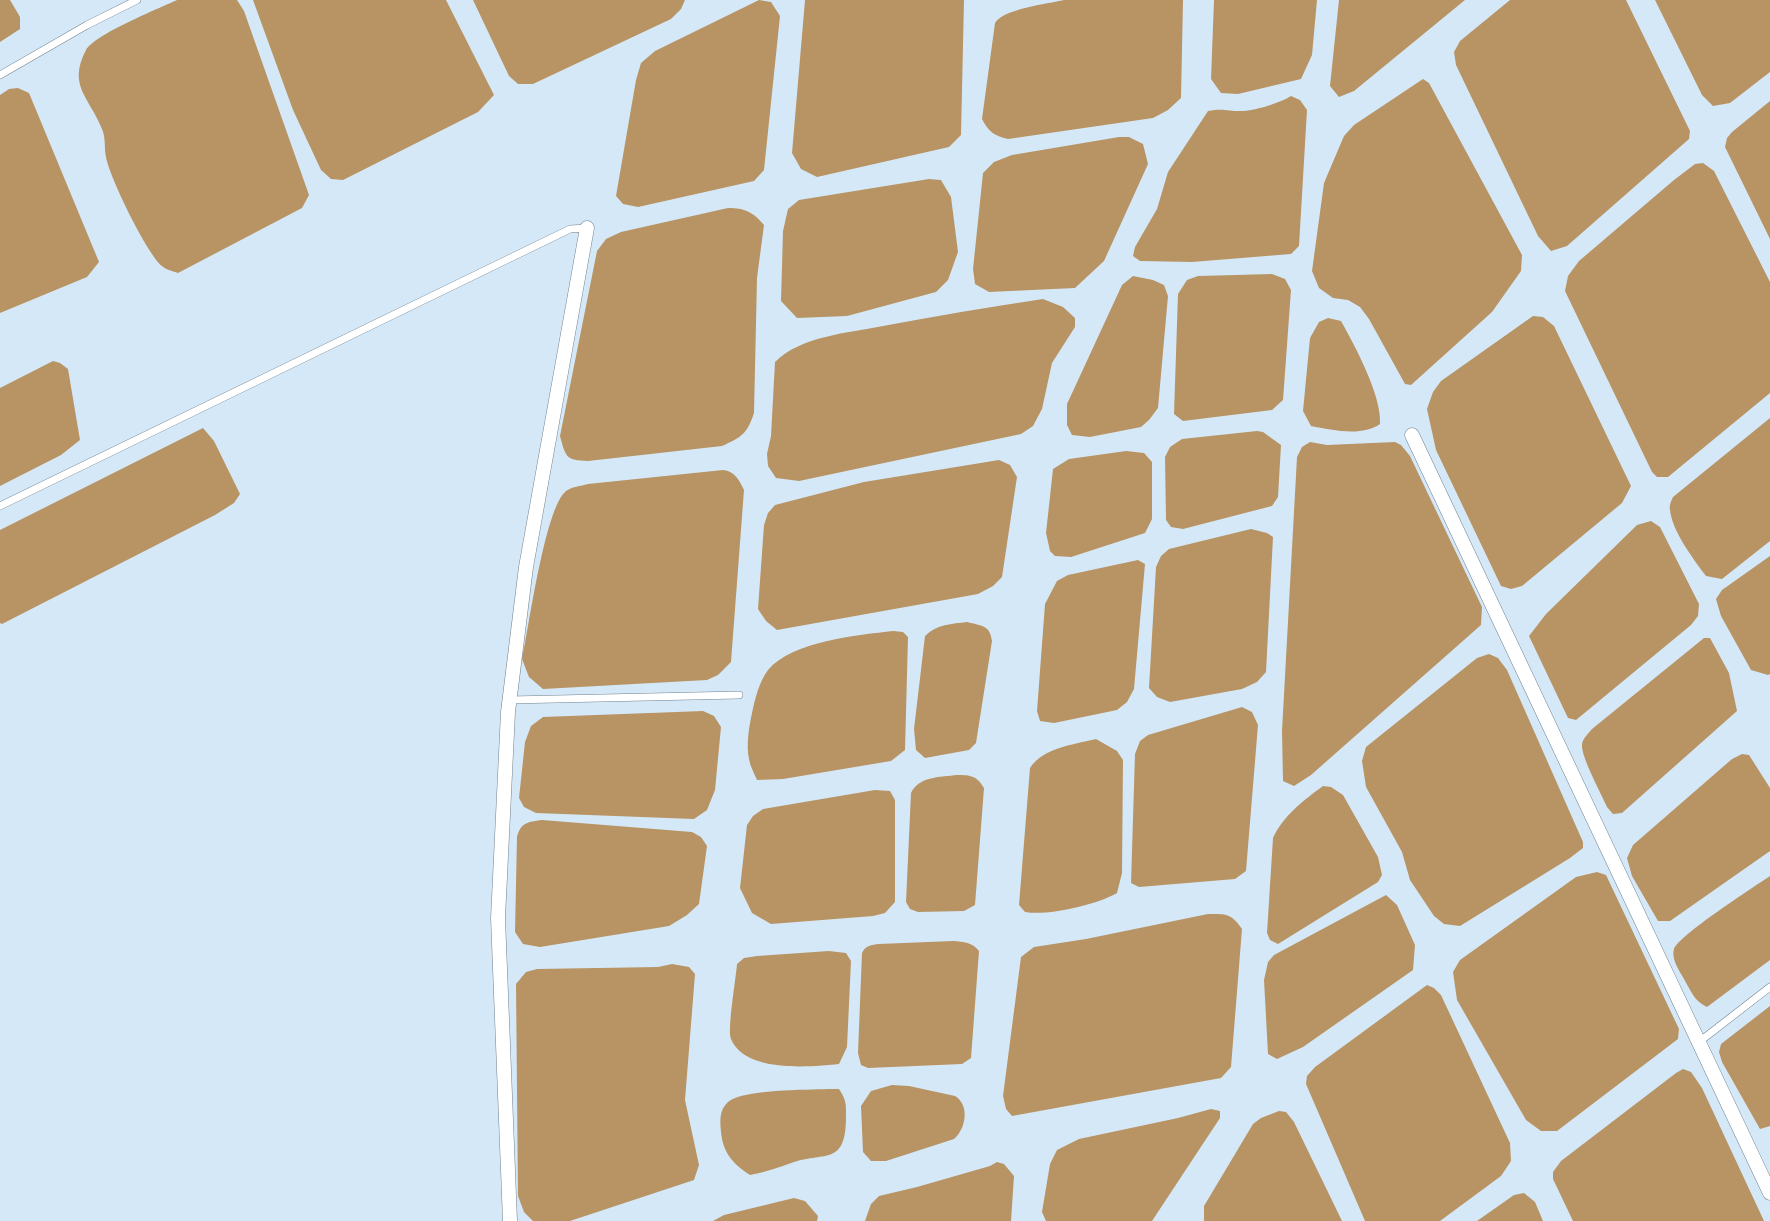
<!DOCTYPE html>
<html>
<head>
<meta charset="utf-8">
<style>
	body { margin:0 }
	canvas { display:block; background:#d5e8f7 }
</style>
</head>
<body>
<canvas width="1770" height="1221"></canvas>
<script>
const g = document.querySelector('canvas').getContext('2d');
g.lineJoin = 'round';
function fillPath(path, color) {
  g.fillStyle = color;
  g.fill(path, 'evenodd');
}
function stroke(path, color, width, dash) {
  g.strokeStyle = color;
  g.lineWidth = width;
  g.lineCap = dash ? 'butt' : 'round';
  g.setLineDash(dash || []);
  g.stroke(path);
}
const water = new Path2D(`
	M0 0H10L20 17V29L0 42Z
	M177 0H237L244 11 309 195 302 208 178 273C173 271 166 270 162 266 147 254 109 176 106 157 104 148 106 138 102 129 90 98 67 86 86 50 95 34 158 9 177 0Z
	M253 0H446L494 95 478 112 343 180 331 179 321 170 293 110Z
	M473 0H685L681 9 671 19 533 84H518L509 76Z
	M759 0 771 2 780 16 764 170 754 181 638 207 623 204 616 196 636 80 641 63 655 51Z
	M805 0H964L961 135 949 147 817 177 801 169 792 153Z
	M1064 0H1183L1181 98 1168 110 1153 118 1008 139C994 136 988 131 982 119L995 23C1003 9 1047 4 1064 0Z
	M1214 0H1317L1312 55 1301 79 1238 94 1221 93 1211 79Z
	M1339 0H1465L1354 91 1339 97 1330 86Z
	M1510 0H1626L1690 131 1689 139 1567 246 1551 251 1538 236 1456 65 1454 52 1460 41Z
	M1655 0H1770V72L1730 103 1713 106 1702 95Z
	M1423 79 1429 83 1522 255 1521 271 1492 312 1411 385 1405 384 1369 319 1360 307 1348 300 1333 298 1319 288 1312 271 1324 183 1344 136 1354 125Z
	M18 88 29 93 99 262 87 277 0 313V95L9 89Z
	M1291 96 1300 100 1307 110 1299 246 1291 254 1192 262 1140 261 1133 256 1135 247 1157 209 1168 172 1208 111C1222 108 1228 111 1241 111 1254 111 1280 103 1291 96Z
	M1770 101V239L1725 147 1727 138 1732 132Z
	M1119 137H1129L1143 144 1148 164 1104 261 1075 288 989 292 975 284 973 269 983 173 994 162 1012 155Z
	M1703 163 1714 171 1770 282V393L1668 477H1657L1652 472 1565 291 1568 276 1579 261 1674 180 1695 164Z
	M929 179 941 180 951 197 958 252 948 280 936 292 847 316 797 318 781 301 783 231 788 209 799 200Z
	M728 208C745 208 753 212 764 225L757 278 754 413C747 434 742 437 722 446L588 461C566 460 566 458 560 436L597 251 606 239 621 232Z
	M1272 274 1285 279 1291 290 1283 400 1272 410 1183 421 1174 414 1178 294 1187 280 1198 276Z
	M1133 276 1153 280 1164 285 1168 296 1158 408 1149 420 1141 427 1090 437 1072 435 1067 425V404L1122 285Z
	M1043 299 1063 307 1075 318V327L1052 363 1042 409 1033 426 1021 434 799 481 776 478 768 466 767 454 771 436 775 362C801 336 848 333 883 326 936 316 989 307 1043 299Z
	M1533 316 1543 317 1554 326 1631 486 1622 503 1522 586 1511 589 1501 586 1436 450 1427 409 1433 392 1441 381Z
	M1328 318 1341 321C1355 346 1382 396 1380 424 1362 437 1332 430 1311 426L1303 411 1310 338 1319 322Z
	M53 361 60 363 68 369 80 440 61 455 0 486V388Z
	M1770 418V541L1722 579 1706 576C1694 560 1672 531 1670 510 1669 506 1671 501 1673 497Z
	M203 428 214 441 240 494 234 503 215 515 2 624 0 623V530Z
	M1257 431 1263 432 1281 445 1278 497 1272 506 1183 529 1171 527 1166 520 1165 457 1170 447 1182 439Z
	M1310 442 1327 445 1395 442 1401 445 1410 456 1482 607 1481 625 1311 775 1294 786 1283 781 1282 731 1297 457 1302 447Z
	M1126 451 1144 453 1152 462V519L1145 533 1071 557 1055 556 1050 551 1046 533 1053 469 1069 459Z
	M999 460 1010 465 1017 477 1002 577 993 586 978 594 777 630 766 621 758 609 764 525 768 513 775 505 864 482Z
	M723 470C735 471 739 480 744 490L731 662 718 675 707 680 543 689 529 677 522 659C529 627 545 508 566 491 571 487 581 486 588 484Z
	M1651 521 1660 527 1699 604 1698 616 1691 625 1576 720 1568 718 1529 636 1546 614 1637 525Z
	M1251 529 1267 533 1273 537 1266 672 1257 682 1242 689 1170 702 1157 697 1149 688 1156 567 1161 556 1169 549Z
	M1770 556V674L1768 675 1751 670 1721 616 1716 599 1722 590Z
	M1138 560 1145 564 1134 689 1127 702 1117 710 1054 723 1040 721 1037 711 1045 604 1057 581 1068 575Z
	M967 622C982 626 990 625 992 641L976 743 969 750 925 758 916 750 914 729 925 636C937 624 952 624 967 622Z
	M893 631 903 632 908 637 905 750 891 761 783 779 757 780C754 773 750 766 749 759 746 745 749 727 752 713 755 699 759 682 768 670 792 641 858 635 893 631Z
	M1704 638H1710L1729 673 1737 711 1622 813 1613 814 1607 807C1602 795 1581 757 1582 745 1582 739 1589 733 1592 729Z
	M1489 654 1498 658 1507 670 1583 842V848L1570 858 1460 926 1444 924 1434 916 1410 880 1402 852 1366 787 1362 761 1366 747 1477 658Z
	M1242 707 1252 712 1258 725 1246 871 1235 879 1139 887 1131 883 1135 754 1140 741 1148 735Z
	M703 711 714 716 721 727 715 790 707 810 694 819 536 813 524 807 519 798 525 742 531 726 543 717Z
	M1096 739 1117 751 1123 760 1122 873 1117 893C1096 905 1048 916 1025 912L1019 905 1030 768C1044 747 1073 745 1096 739Z
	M1742 754 1749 755 1770 788V851L1670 921H1658L1632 876 1627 858 1633 845 1732 759Z
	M957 775C971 775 977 776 984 788L975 905 964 911 918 912 910 909 906 902 911 793C919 776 941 777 957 775Z
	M1323 786 1331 787 1343 795 1378 857 1382 875 1378 882 1278 944 1270 940 1267 933 1273 838C1283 816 1304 800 1323 786Z
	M875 790 890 791 895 800V902L885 913 873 916 771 924 752 913 740 888 747 825 753 816 763 809Z
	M542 820 692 832 701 837 707 846 699 904 687 915 669 926 540 947 523 944 515 932 517 837C521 822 528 822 542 820Z
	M1597 872 1606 875 1679 1029 1678 1039 1557 1131H1541L1526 1120 1457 1000 1453 972 1460 960 1576 877Z
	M1770 876V960L1707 1007C1694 1001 1691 991 1684 979 1679 970 1671 959 1674 949 1679 935 1754 887 1770 876Z
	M1386 895 1397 905 1415 945 1413 970 1303 1047 1277 1059 1268 1054 1264 980 1268 962 1274 955Z
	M1208 914C1226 914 1231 913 1242 929L1231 1067 1221 1078 1012 1116 1006 1109 1003 1096 1021 957 1034 947 1086 939Z
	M953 941C964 942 972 942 979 951L971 1058 962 1064 868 1068 861 1065 858 1053 862 953C866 945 871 945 879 944Z
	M829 951 846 953 851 961 847 1047 839 1064C810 1067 745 1073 731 1039 727 1030 736 978 737 964L744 958 757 956Z
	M672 964 689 967 695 974 685 1100 699 1165 694 1180 570 1221H533L524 1212 518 1196 516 984 526 972 537 969 658 967Z
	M1427 985 1434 988 1441 995 1510 1143 1511 1161 1501 1176 1440 1221H1365L1306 1084 1307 1076 1315 1067Z
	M1770 1006V1126L1760 1129 1722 1062 1719 1052 1721 1044Z
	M1683 1069 1691 1072 1702 1088 1764 1221H1573L1553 1179V1172L1561 1161 1676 1073Z
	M892 1085 909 1086 955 1096C970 1105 966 1129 954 1139L886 1161H871L863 1152 861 1106 871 1091Z
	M828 1089H839C847 1101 846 1105 846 1119 845 1165 826 1152 794 1162 780 1167 766 1172 750 1175 733 1164 723 1153 721 1132 720 1121 719 1110 728 1102 743 1089 807 1090 828 1089Z
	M1211 1109 1220 1111V1118L1152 1221H1046L1042 1212 1050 1164 1057 1150 1079 1139 1178 1118Z
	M1279 1111 1286 1112 1294 1122 1342 1221H1204V1206L1253 1124 1261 1118Z
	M997 1162 1004 1164 1014 1176 1011 1221H865L871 1204 879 1196 917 1187 990 1166Z
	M1524 1193 1535 1202 1543 1221H1477L1514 1195Z
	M794 1198 805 1201 818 1216 817 1221H713L724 1215Z`);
const lane = new Path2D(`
	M0 75 87 25 137 0
	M0 506 570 229 587 228
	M510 700 739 695
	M1699 1042 1770 987`);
const street = new Path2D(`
	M1412 435 1770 1193
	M510 1221 498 918 508 712 526 567 587 228`);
fillPath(water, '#b89464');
stroke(lane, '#71828f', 8);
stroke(street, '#71828f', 15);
stroke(lane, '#fff', 7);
stroke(street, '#fff', 14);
</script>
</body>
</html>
